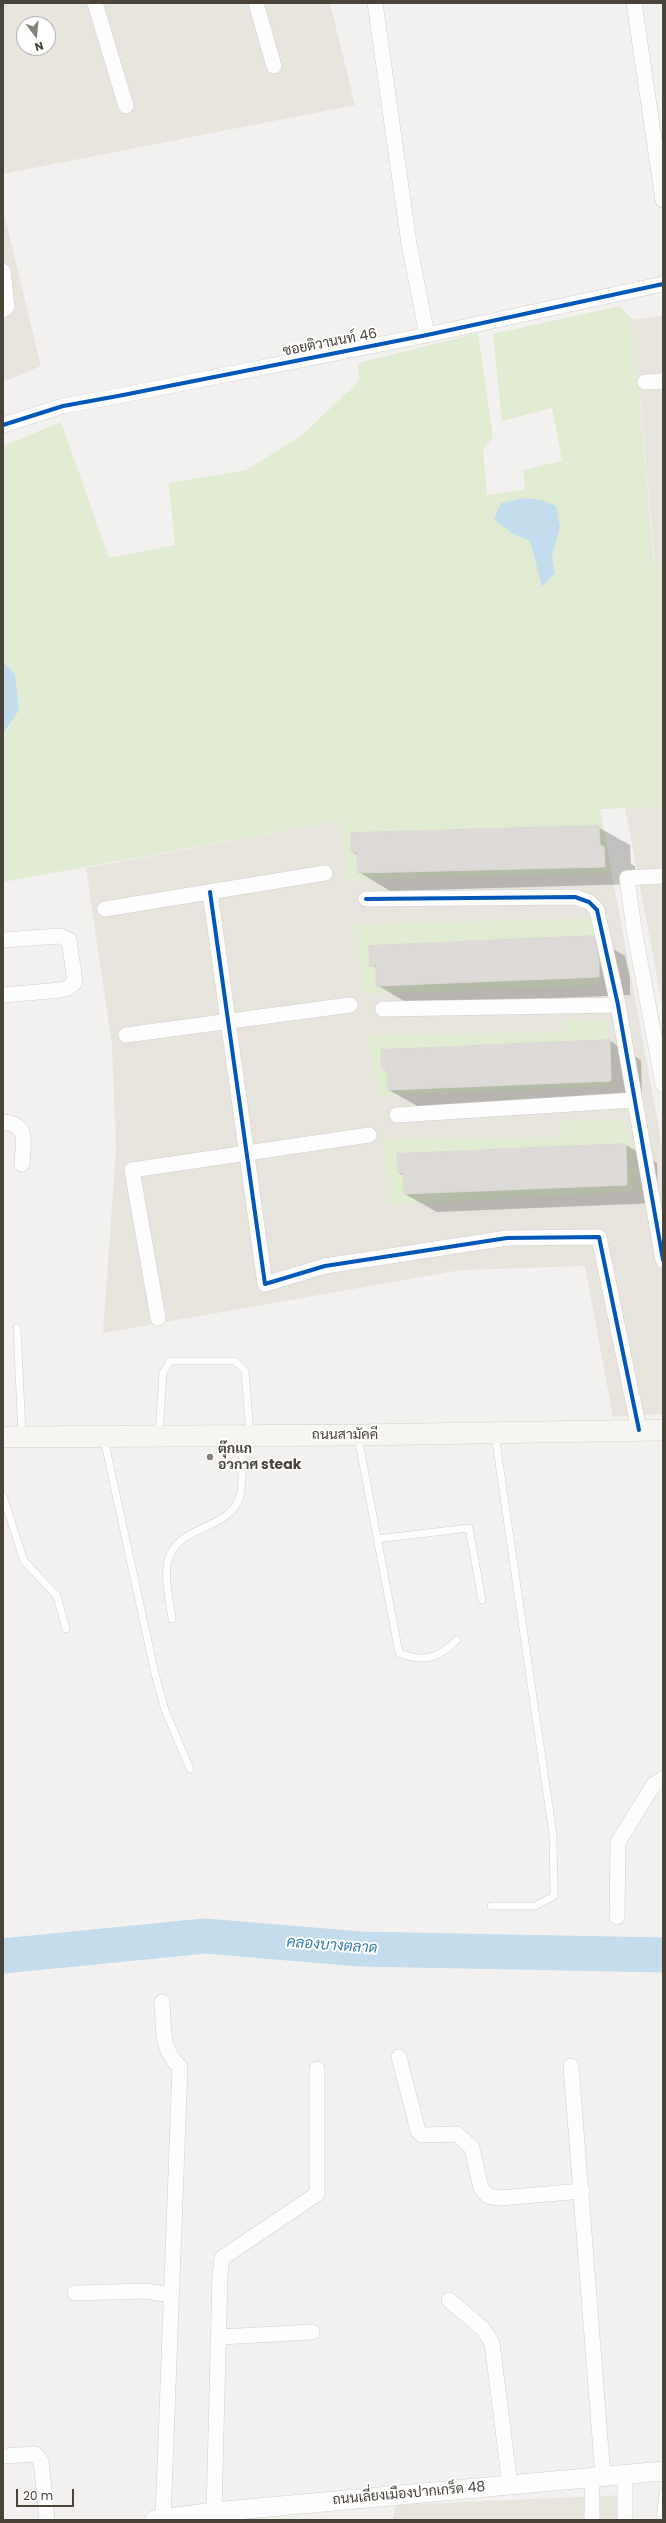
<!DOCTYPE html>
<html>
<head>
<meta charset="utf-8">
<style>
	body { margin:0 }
	#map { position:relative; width:666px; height:2523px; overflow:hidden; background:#f3f1ef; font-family:Poppins,sans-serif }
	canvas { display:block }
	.frame { position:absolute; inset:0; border:4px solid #4a433a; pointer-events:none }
	.north { position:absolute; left:16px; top:16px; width:40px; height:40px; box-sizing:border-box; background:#fff; border:1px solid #b7b4b0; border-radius:50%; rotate:164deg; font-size:11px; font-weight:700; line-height:16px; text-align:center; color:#4a433a }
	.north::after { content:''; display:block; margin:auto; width:14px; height:18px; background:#858079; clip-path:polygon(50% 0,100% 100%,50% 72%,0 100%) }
	.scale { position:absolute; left:16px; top:2489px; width:58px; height:18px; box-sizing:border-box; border:2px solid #4a433a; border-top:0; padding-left:5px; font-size:12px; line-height:14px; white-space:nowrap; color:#4a433a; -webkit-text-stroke:3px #fff; paint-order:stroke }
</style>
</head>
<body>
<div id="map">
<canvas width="666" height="2523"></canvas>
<div class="frame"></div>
<div class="north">N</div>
<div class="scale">20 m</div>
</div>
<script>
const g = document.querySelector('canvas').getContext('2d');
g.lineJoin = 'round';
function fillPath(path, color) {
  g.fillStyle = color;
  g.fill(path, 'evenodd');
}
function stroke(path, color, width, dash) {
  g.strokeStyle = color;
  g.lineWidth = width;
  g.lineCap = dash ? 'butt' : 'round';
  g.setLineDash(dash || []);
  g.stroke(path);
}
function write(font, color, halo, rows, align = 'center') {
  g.font = font + ' Poppins,Sarabun,sans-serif';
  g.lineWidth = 4;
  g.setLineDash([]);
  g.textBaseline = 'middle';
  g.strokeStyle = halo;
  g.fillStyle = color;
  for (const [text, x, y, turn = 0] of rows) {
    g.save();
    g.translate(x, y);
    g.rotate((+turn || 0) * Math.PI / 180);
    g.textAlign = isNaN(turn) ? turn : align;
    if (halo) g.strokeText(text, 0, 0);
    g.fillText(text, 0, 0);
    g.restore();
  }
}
const residential = new Path2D(`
	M3 3H330L355 105 3 174ZM24 24H48V48H24Z
	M3 210 41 366 3 382Z
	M663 315V562L655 565 633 320Z
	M663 807V1008L625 808Z
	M600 809 663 1150V1414L613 1417 585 1266 461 1270 103 1333 116 1149 112 1045 86 868 339 821Z
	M625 2495 623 2520H393L396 2505Z`);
const green = new Path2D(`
	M619 306 633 320 654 564 663 562V807L600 809 612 873 347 880 339 821 3 882V734L10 726 15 674 3 662V446L61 422 109 558 175 545 169 483 246 470 301 436 359 381 358 363 478 333 493 437 483 450 487 495 525 489 523 470 562 461 552 408 502 421 493 334ZM524 498 542 500 560 527 552 557 555 572 542 587 530 541 502 503Z
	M595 918 598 936V986L363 994 353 924Z
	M565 1020H607L613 1086 376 1096 368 1035 565 1032Z
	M624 1119 632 1145 639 1187 626 1192 391 1205 382 1139 562 1137 560 1121Z`);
const water = new Path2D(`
	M524 498 542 500 556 506 560 527 552 557 555 573 542 587 530 541 510 532 494 519 501 503Z
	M3 662 15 674 19 710 3 734Z`);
const shadow = new Path2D(`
	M598 827 630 845 631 864 635 866 636 884 390 891 359 872 358 855 352 852Z
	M593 937 625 956 630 978V995L409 1004 377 985V968L371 965Z
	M610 1041 641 1060 642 1099 421 1108 389 1090V1072L383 1069Z
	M626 1145 657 1163 658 1203 437 1212 405 1194 404 1176 399 1173Z`);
const river = new Path2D(`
	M3 1956 205 1936 360 1949 663 1955`);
const building = new Path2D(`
	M599 826 600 845 604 847 605 867 358 873 357 852H351V833Z
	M594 936 599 959V977L376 986V965L370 966 369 946Z
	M610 1040 611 1081 388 1090V1070H382L381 1050Z
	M626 1144 627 1185 404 1194 403 1173H398L397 1154Z`);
const service = new Path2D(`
	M17 1328 22 1434
	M159 1434 163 1373 170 1361H235L245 1371 250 1435
	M358 1437 399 1653C424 1663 439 1658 457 1640
	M104 1439 155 1674 165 1710 190 1769
	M3 1496 24 1561 57 1596 66 1629
	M377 1539 469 1528 482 1600
	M172 1619C170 1600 162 1573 170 1555 182 1525 231 1529 240 1496 244 1481 241 1453 242 1437
	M491 1906H535L554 1896 553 1835 495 1435
	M660 2520 663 2494`);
const minor = new Path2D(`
	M95 3 126 106
	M256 3 274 66
	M375 3 409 244 427 335
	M634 3 663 200
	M3 271 7 307 3 310
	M645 382 663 381
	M3 425 63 406 118 396 427 335 663 284
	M663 876 627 878 634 929 663 1084
	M210 892 265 1284 325 1266 507 1238 599 1237 639 1430
	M366 899 575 897 589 902 597 910 618 1005 663 1260
	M105 909 325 873
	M3 940 60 936 69 940 75 982 68 988 61 990 3 995
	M383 1009 618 1005
	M126 1035 350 1005
	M397 1115 635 1100
	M3 1122C30 1124 23 1143 22 1164
	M158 1318 132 1170 369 1135
	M617 1917 618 1842 654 1784 663 1779
	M162 2002C164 2027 160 2049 180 2067L163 2519
	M399 2057 418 2131 422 2135 457 2134 472 2148 481 2188 488 2196 500 2198 582 2191
	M571 2066 603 2477
	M75 2293 146 2291 171 2295
	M449 2300 483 2329 492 2343 510 2485
	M220 2337 312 2332
	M3 2456 35 2454 41 2461 47 2520
	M592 2478V2520
	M214 2512 220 2274 222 2258 317 2194V2069
	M625 2520V2475`);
const tertiary = new Path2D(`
	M155 2520 214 2512 663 2471`);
const secondary = new Path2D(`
	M3 1437 358 1435 663 1430`);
const cycleway = new Path2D(`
	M3 425 63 406 118 396 427 335 663 284
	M210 892 265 1284 325 1266 507 1238 599 1237 639 1430
	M366 899 575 897 589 902 597 910 618 1005 663 1260`);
const markers = [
	[210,1457,4,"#858079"]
];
const streetNames = [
	["ซอยติวานนท์ 46",330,343,-11],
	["ถนนสามัคคี",345,1435],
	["ถนนเลี่ยงเมืองปากเกร็ด 48",409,2494,-5]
];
const poiNames = [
	["ตุ๊กแก",218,1449],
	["อวกาศ steak",218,1465]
];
const waterNames = [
	["คลองบางตลาด",332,1946,4]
];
fillPath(residential, '#e7e3dd');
fillPath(green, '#e1ebd1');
fillPath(water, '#c3ddee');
fillPath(shadow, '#0003');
stroke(river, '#c3ddee', 35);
fillPath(building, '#dddad7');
stroke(building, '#dbd8d5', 1);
stroke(service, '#d1cfcc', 8);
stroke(minor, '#d1cfcc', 16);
stroke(tertiary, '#d1cfcc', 20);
stroke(secondary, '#d2cec6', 22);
stroke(service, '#fdfdfd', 7);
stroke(minor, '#fdfdfd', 15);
stroke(tertiary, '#fdfdfd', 19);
stroke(secondary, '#f6f5f2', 21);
stroke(cycleway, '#0057b8', 4);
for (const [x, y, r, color] of markers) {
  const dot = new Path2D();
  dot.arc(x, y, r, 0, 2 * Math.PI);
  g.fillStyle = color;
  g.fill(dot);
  stroke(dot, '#fff', 1.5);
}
write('14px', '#4a433a', '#fff', streetNames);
write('bold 14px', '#4a433a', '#fff', poiNames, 'left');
write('italic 15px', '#377ba8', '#fff', waterNames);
</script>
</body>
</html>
